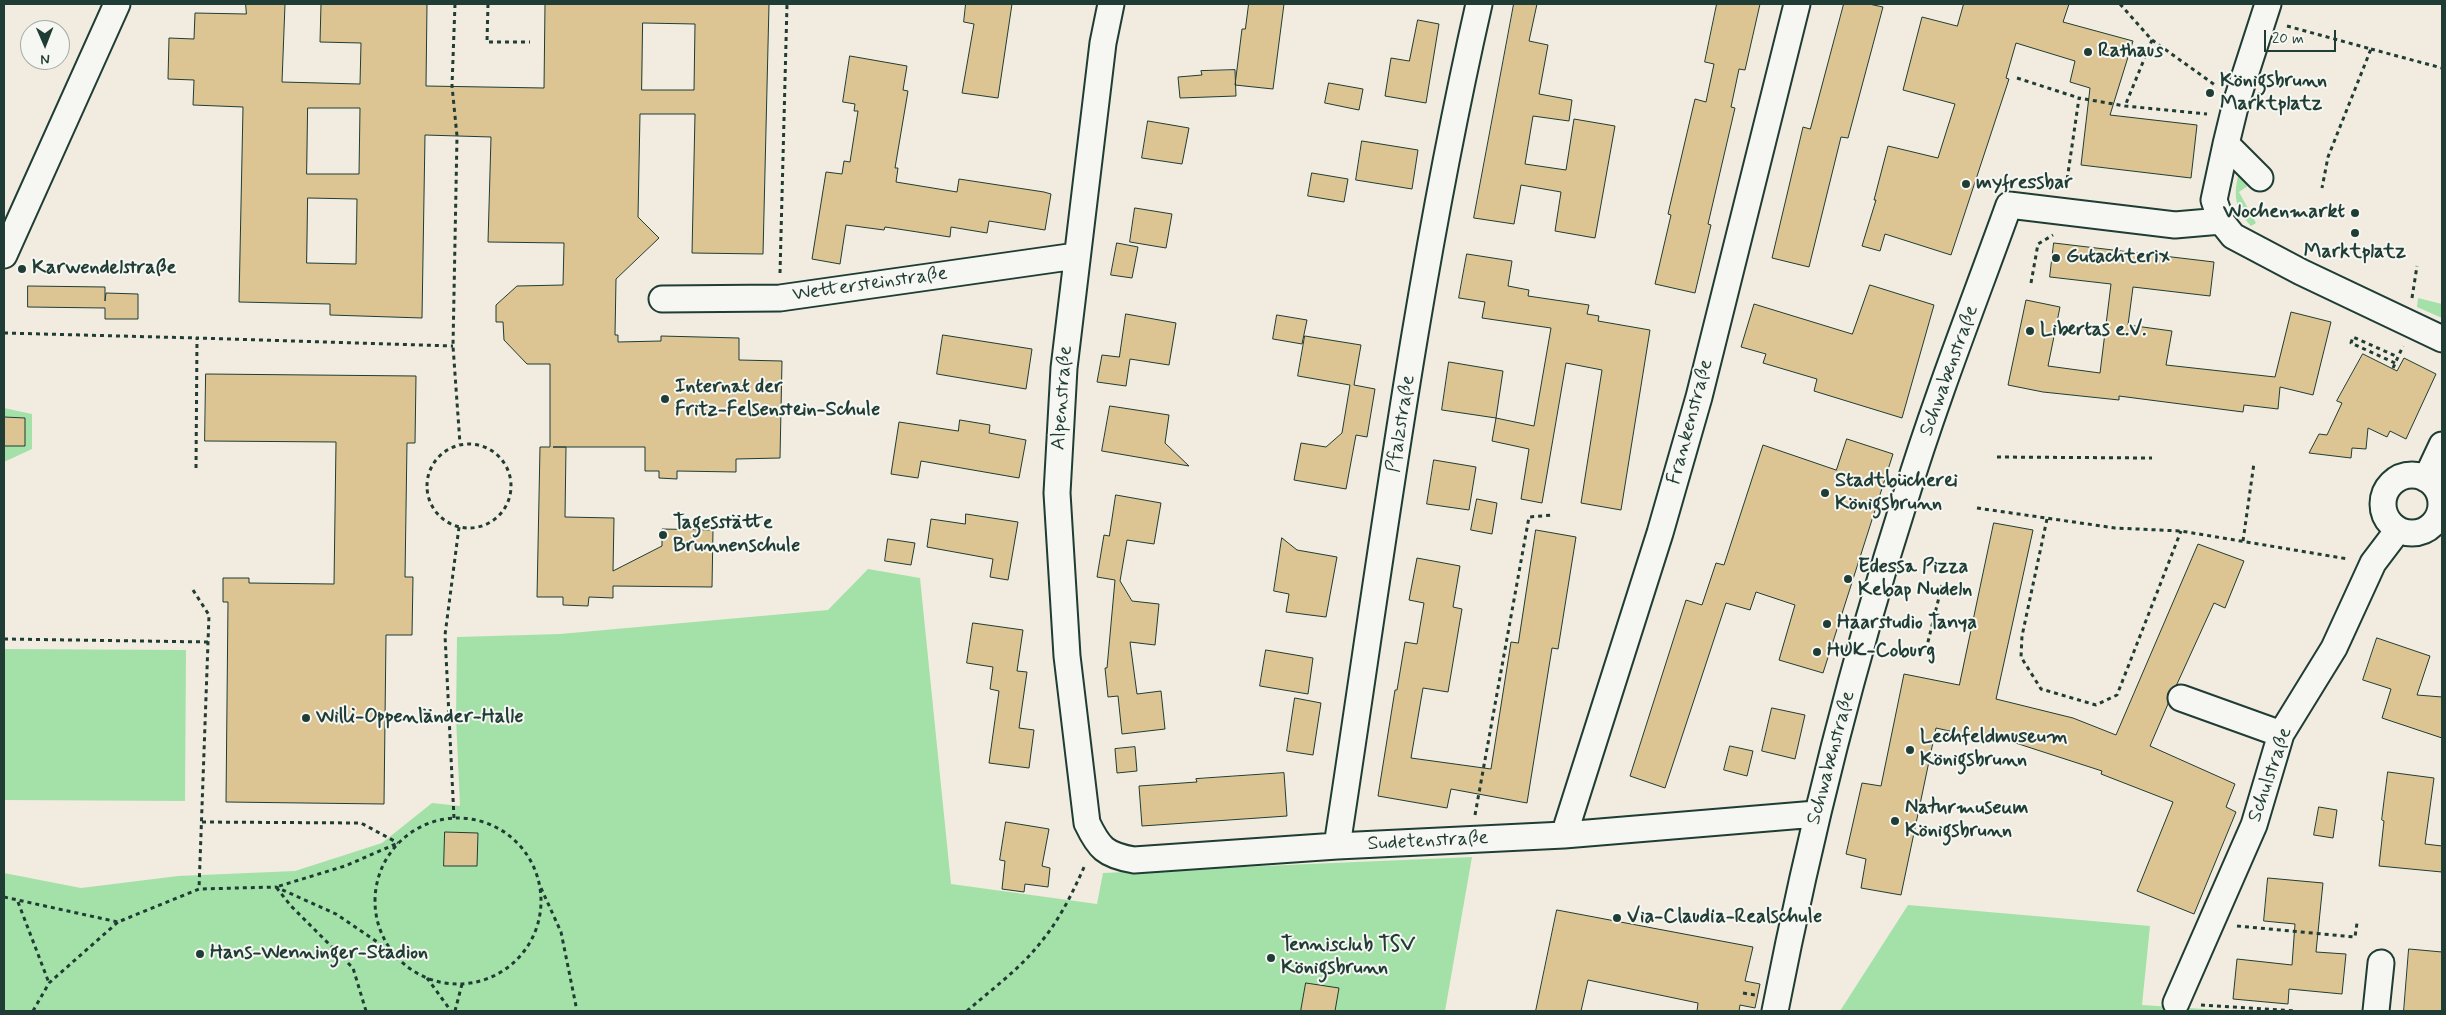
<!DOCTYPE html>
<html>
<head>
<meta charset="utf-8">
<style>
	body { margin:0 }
	#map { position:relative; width:2446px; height:1015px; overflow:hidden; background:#f1ecdf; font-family:Mynerve,sans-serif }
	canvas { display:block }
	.frame { position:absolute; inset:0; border:5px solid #1f3d34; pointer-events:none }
	.north { position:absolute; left:20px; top:20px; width:50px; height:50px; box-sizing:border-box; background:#f6f6f2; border:1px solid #a0aca6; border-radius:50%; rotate:179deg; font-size:14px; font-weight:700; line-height:20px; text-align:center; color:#1f3d34 }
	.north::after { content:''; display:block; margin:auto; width:18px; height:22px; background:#1f3d34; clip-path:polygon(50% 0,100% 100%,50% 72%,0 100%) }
	.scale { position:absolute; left:2264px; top:30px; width:72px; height:22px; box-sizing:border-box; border:2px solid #1f3d34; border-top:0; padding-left:6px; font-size:15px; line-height:18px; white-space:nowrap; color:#1f3d34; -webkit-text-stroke:4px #f6f6f2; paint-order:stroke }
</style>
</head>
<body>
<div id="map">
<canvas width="2446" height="1015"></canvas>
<div class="frame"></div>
<div class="north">N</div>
<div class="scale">20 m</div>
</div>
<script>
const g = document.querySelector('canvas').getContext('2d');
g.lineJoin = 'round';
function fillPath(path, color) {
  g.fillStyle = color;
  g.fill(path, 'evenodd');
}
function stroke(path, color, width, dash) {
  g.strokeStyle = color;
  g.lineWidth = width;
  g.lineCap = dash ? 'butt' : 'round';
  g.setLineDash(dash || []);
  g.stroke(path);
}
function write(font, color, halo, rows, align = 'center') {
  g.font = font + ' Mynerve,sans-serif';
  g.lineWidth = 4;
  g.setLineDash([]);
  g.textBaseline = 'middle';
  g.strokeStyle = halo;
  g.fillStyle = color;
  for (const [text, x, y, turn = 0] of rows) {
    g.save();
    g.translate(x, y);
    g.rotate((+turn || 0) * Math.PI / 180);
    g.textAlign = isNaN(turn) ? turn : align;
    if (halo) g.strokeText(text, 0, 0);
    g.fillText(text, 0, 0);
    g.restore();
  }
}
const green = new Path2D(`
	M2240 167 2255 181 2239 192 2256 223 2251 226C2232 205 2234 192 2240 167Z
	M2418 298 2442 304V318L2417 307Z
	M4 408 32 414V449L4 462V446H25V418L4 417Z
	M868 569 920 578 951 884 1097 904 1103 873 1472 857 1445 1011H4V873L81 888 178 876 295 871 382 843 432 803 460 806 456 718 457 637 560 634 828 610Z
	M4 649 186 650 185 801 4 800Z
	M1908 905 2150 926 2142 1005 2235 1011H1840Z`);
const building = new Path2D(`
	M246 4H285L282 82 360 84 361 43 320 42 321 4H427L426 86 544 88 545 4H769L763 254 692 253 695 114H640L638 217 659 238 616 279 615 335H618V342L661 341V336L739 338V360L782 361 780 458 736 459V472L677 471V479L659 478V471H645V447H553H566L565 517 614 518 613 571 662 546V529L713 530 712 587 613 586V598L589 597 588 606 563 605V597H537L540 447H550V364H527L504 340 503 322H496V305L517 286 563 285 564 243 488 242 491 137 425 135 422 318 330 315V304L239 302 243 107 193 105 194 80 168 79 169 38 194 39 195 13 246 14ZM643 23 695 24 694 90H642ZM308 108H360L359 174H307ZM308 198 357 199 356 264 307 263Z
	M966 4H1012L998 98 962 93 974 24 964 22Z
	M1249 4H1284L1273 89 1235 85 1242 29H1245Z
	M1514 4H1537L1529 41 1548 45 1539 94 1572 100 1569 121 1533 116 1525 164 1566 170 1574 119 1615 126 1595 238 1555 231 1561 192 1521 185 1514 224 1474 218Z
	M1717 4H1760L1745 70 1739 69 1731 107 1735 108 1708 224 1711 225 1695 293 1655 284 1671 215 1668 214 1695 99 1706 102 1714 64 1705 62Z
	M1844 4H1869L1883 7 1848 138 1841 137 1809 267 1772 258 1803 127 1810 129Z
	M1964 4H2069L2063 22 2133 41 2110 115 2197 125 2191 178 2081 165 2090 88 2070 82 2075 61 2016 43 2006 78 2009 79 1951 255 1885 234 1880 251 1862 246 1876 200H1874L1888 146 1938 158 1955 104 1903 90 1922 17 1957 26Z
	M1418 20 1439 24 1426 103 1385 96 1391 58 1409 61Z
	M850 56 907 66 903 90 908 91 895 168H898L896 182 957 192 959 179 1044 192 1051 194 1045 230 989 221 987 233 951 227 950 237 885 227 884 230 846 225 840 264 812 259 826 172 842 174 844 161 850 162 858 111H854L855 104 843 102Z
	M1235 70 1236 96 1180 98 1178 77 1202 75 1201 71Z
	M1329 83 1363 89 1359 110 1325 103Z
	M1148 121 1189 128 1182 164 1142 158Z
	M1362 141 1418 150 1412 189 1356 180Z
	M1312 173 1348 179 1344 202 1308 196Z
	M1135 208 1172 214 1166 248 1130 242Z
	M1117 243 1138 247 1132 278 1111 275Z
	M2054 243 2214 262 2210 296 2133 287 2128 325 2172 331 2166 365 2275 377 2291 312 2331 322 2313 395 2280 387 2278 409 2244 405 2243 412 2142 399 2119 396V400L2043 392 2008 385 2026 300 2060 307 2048 366 2100 373 2111 284 2050 277Z
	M1467 254 1512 261 1508 286 1529 290 1528 296 1589 305 1587 314 1599 316 1598 321 1650 330 1621 510 1581 503 1602 370 1566 363 1542 503 1521 499 1529 449 1492 441 1496 418 1534 426 1551 328 1482 318 1485 302 1459 298Z
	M1870 285 1934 305 1902 418 1814 391 1817 379 1763 363 1766 354 1741 347 1754 304 1852 334Z
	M28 286 105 287V301L106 293 138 294V319H105V308L28 307Z
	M1126 314 1176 323 1169 365 1130 359 1126 386 1097 382 1102 355 1119 357Z
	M1277 315 1307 320 1302 344 1273 339Z
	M943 335 1032 349 1026 389 937 374Z
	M1305 336 1361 345 1354 385 1375 389 1367 437 1356 435 1346 489 1294 480 1301 443 1326 447 1342 433 1350 385 1298 376Z
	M2363 354 2397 371 2404 358 2436 374 2406 439 2390 431 2387 437 2368 428 2366 449 2352 448 2351 458 2309 453 2319 434 2327 435 2342 403 2337 401Z
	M1449 362 1503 371 1496 418 1442 410Z
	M206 374 416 376 415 443H407L405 577H413L412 635H386L384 804 226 802 228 602H223V578H249V583L334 584 336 442 205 441Z
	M1110 406 1169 415 1165 443 1189 466 1102 451Z
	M4 417 25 418V446H4Z
	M960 420 990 425 989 433 1026 440 1019 478 921 461 918 478 891 474 899 422 958 431Z
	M1847 439 1893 454 1823 673 1779 660 1795 605 1756 592 1750 610 1726 603 1665 788 1630 776 1686 600 1702 605 1716 563 1724 565 1763 445 1836 470Z
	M1434 460 1476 467 1469 510 1427 504Z
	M1116 495 1161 503 1154 544 1127 540 1120 581 1132 601 1159 604 1155 645 1130 642 1137 694 1161 691 1165 729 1122 734 1118 696 1108 697 1105 668H1107L1115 580 1097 577 1104 535 1109 536Z
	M1477 499 1497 503 1492 534 1471 530Z
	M966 514 1018 522 1008 580 990 577 993 559 927 547 931 519 965 524Z
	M1994 523 2033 530 1996 699 2073 718 2116 735 2198 544 2244 561 2225 608 2214 603 2177 684 2168 693V704L2150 746 2235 784 2226 807 2236 812 2194 914 2137 891 2173 802 2101 774 2102 771 1991 735 1990 740 1936 728 1901 895 1861 888 1866 859 1846 854 1862 783 1881 786 1904 674 1959 685Z
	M1536 530 1576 537 1558 649 1552 648 1527 803 1451 789 1447 808 1378 796 1395 690H1397L1405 642 1417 644 1424 603 1409 600 1417 558 1460 566 1453 607 1462 609 1448 692 1423 688 1411 758 1491 769 1511 642 1518 643Z
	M1282 538 1297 550 1337 557 1326 617 1286 612 1289 594 1274 591Z
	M888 539 915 543 911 565 885 561Z
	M973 623 1023 630 1017 671 1027 672 1019 728 1034 730 1029 768 989 763 999 691 990 689 993 667 967 663Z
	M2377 638 2430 656 2417 695 2442 697V738L2382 718 2391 689 2363 680Z
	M1266 650 1313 658 1308 694 1260 686Z
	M1295 698 1321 703 1313 755 1287 751Z
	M1772 708 1805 715 1795 759 1762 751Z
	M1730 746 1753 751 1747 776 1724 770Z
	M1135 747 1137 771 1117 773 1115 749Z
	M2388 772 2434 778 2425 844 2442 846V872L2379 866 2384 821 2382 820Z
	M1284 773 1287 816 1142 826 1139 786 1197 782 1196 779Z
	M2319 807 2337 810 2333 838 2314 835Z
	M1006 822 1049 829 1042 866 1050 868 1048 887 1025 884 1024 892 1002 889 1005 861 1000 860Z
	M445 832 478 833 477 866H444Z
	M2268 878 2323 883 2316 952 2346 954 2342 994 2289 989 2288 1004 2233 999 2237 959 2292 965 2295 924 2264 921Z
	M1557 910 1753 947 1745 981 1760 984 1755 1008 1740 1005 1739 1011H1697L1698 1003 1588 980 1581 1011H1536Z
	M2409 949 2442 952V1011H2404Z
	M1306 983 1339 988 1335 1011H1301Z`);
const path = new Path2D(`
	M455 4 452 86 457 136 453 346 460 444
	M488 4 487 42H530
	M2120 4 2152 40 2125 106
	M2287 26 2371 49 2328 157 2322 188
	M2152 40 2215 85
	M2371 49 2442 68
	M2017 78 2079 98
	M2066 187 2079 98 2125 106 2207 114
	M780 273 787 4
	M2031 283 2038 244 2053 235
	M2412 298 2417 266
	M4 333 197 338
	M2395 363 2351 343 2353 337 2398 357
	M2393 368 2403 346
	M427 486a42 42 0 1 1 84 0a42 42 0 1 1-84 0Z
	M1997 457 2152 458
	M196 468 197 338 453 346
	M1977 508 2115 528 2181 531 2348 559
	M2047 519 2022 636 2021 657 2041 689 2096 705 2117 695 2181 531
	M2243 541 2254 463
	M193 590 209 615 199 889
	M4 639 209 642
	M1926 650 1942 585
	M1475 815 1529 517 1553 515
	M454 818 445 635 459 527
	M375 901a83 83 0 1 1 166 0a83 83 0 1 1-166 0Z
	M202 822 361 823 398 843
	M541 888 561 932 577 1011
	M4 897 118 922 199 889 276 887 336 914 392 952
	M18 902 49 983
	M2237 926 2355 937 2357 923
	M427 978 451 1011
	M1743 993 1755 995
	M2201 1005 2295 1011
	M33 1011 49 983 118 922
	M366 1011 353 968 291 906 276 887 345 866 398 843
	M455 1011 462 984
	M967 1011C992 989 1020 969 1041 942 1060 919 1073 892 1085 865`);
const minor = new Path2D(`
	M1111 4 1103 43 1064 368 1057 493 1067 656 1087 823C1099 848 1105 855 1134 860L1337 846 1564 835 1816 814
	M2268 4 2236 103 2226 144 2214 200 2221 221 2233 236 2301 272 2442 339
	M2226 144 2260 178
	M4 255 117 4
	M662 299 780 298 1076 256
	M2383 504a29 29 0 1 1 58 0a29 29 0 1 1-58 0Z
	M2426 479 2442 445
	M2181 698 2281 734
	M1564 835 1660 533 1699 397 1797 4
	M1337 846C1380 565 1416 281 1479 4
	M2176 1003 2254 825 2281 734 2334 648 2373 563 2398 530
	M1775 1011C1809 837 1852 665 1906 496 1936 398 1974 302 2009 205L2175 225 2221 221
	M2376 1011 2381 963`);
const markers = [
	[2088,52,5,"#1f3d34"],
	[2210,93,5,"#1f3d34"],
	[1966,184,5,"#1f3d34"],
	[2355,213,5,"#1f3d34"],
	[2355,233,5,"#1f3d34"],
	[2056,258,5,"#1f3d34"],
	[22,269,5,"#1f3d34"],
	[2030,331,5,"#1f3d34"],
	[665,399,5,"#1f3d34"],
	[1825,493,5,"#1f3d34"],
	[663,535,5,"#1f3d34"],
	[1848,579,5,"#1f3d34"],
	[1827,624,5,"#1f3d34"],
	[1817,652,5,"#1f3d34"],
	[306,718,5,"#1f3d34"],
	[1910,750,5,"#1f3d34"],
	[1895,821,5,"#1f3d34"],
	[1617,918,5,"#1f3d34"],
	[200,954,5,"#1f3d34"],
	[1271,958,5,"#1f3d34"]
];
const poiNames = [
	["Rathaus",2098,52],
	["Königsbrunn",2220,82],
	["Marktplatz",2220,105],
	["myfressbar",1976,184],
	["Wochenmarkt",2345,213,"right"],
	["Marktplatz",2355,253,"center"],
	["Gutachterix",2066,258],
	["Karwendelstraße",32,269],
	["Libertas e.V.",2040,331],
	["Internat der",675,388],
	["Fritz-Felsenstein-Schule",675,411],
	["Stadtbücherei",1835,482],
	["Königsbrunn",1835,505],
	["Tagesstätte",673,524],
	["Brunnenschule",673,547],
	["Edessa Pizza",1858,568],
	["Kebap Nudeln",1858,591],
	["Haarstudio Tanya",1837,624],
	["HUK-Coburg",1827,652],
	["Willi-Oppenländer-Halle",316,718],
	["Lechfeldmuseum",1920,738],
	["Königsbrunn",1920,761],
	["Naturmuseum",1905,809],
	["Königsbrunn",1905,832],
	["Via-Claudia-Realschule",1627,918],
	["Tennisclub TSV",1281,946],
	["Königsbrunn",1281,969],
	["Hans-Wenninger-Stadion",210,954]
];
const streetNames = [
	["Wettersteinstraße",870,285,-8],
	["Schwabenstraße",1950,371,-70],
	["Alpenstraße",1063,398,-86],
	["Frankenstraße",1691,422,-75],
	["Pfalzstraße",1402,424,-81],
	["Schwabenstraße",1832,758,-75],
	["Schulstraße",2271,775,-71],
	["Sudetenstraße",1428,842,-3]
];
fillPath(green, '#a4e1a8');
fillPath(building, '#dcc493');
stroke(building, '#1f3d34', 1);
stroke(minor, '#1f3d34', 29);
stroke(path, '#1f3d34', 3, [4, 4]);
stroke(minor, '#f6f6f2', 25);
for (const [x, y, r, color] of markers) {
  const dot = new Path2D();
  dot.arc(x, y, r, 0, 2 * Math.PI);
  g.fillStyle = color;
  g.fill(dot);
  stroke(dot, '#f6f6f2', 2);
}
write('bold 20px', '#1f3d34', '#f6f6f2', poiNames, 'left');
write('20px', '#1f3d34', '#f6f6f2', streetNames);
</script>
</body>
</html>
